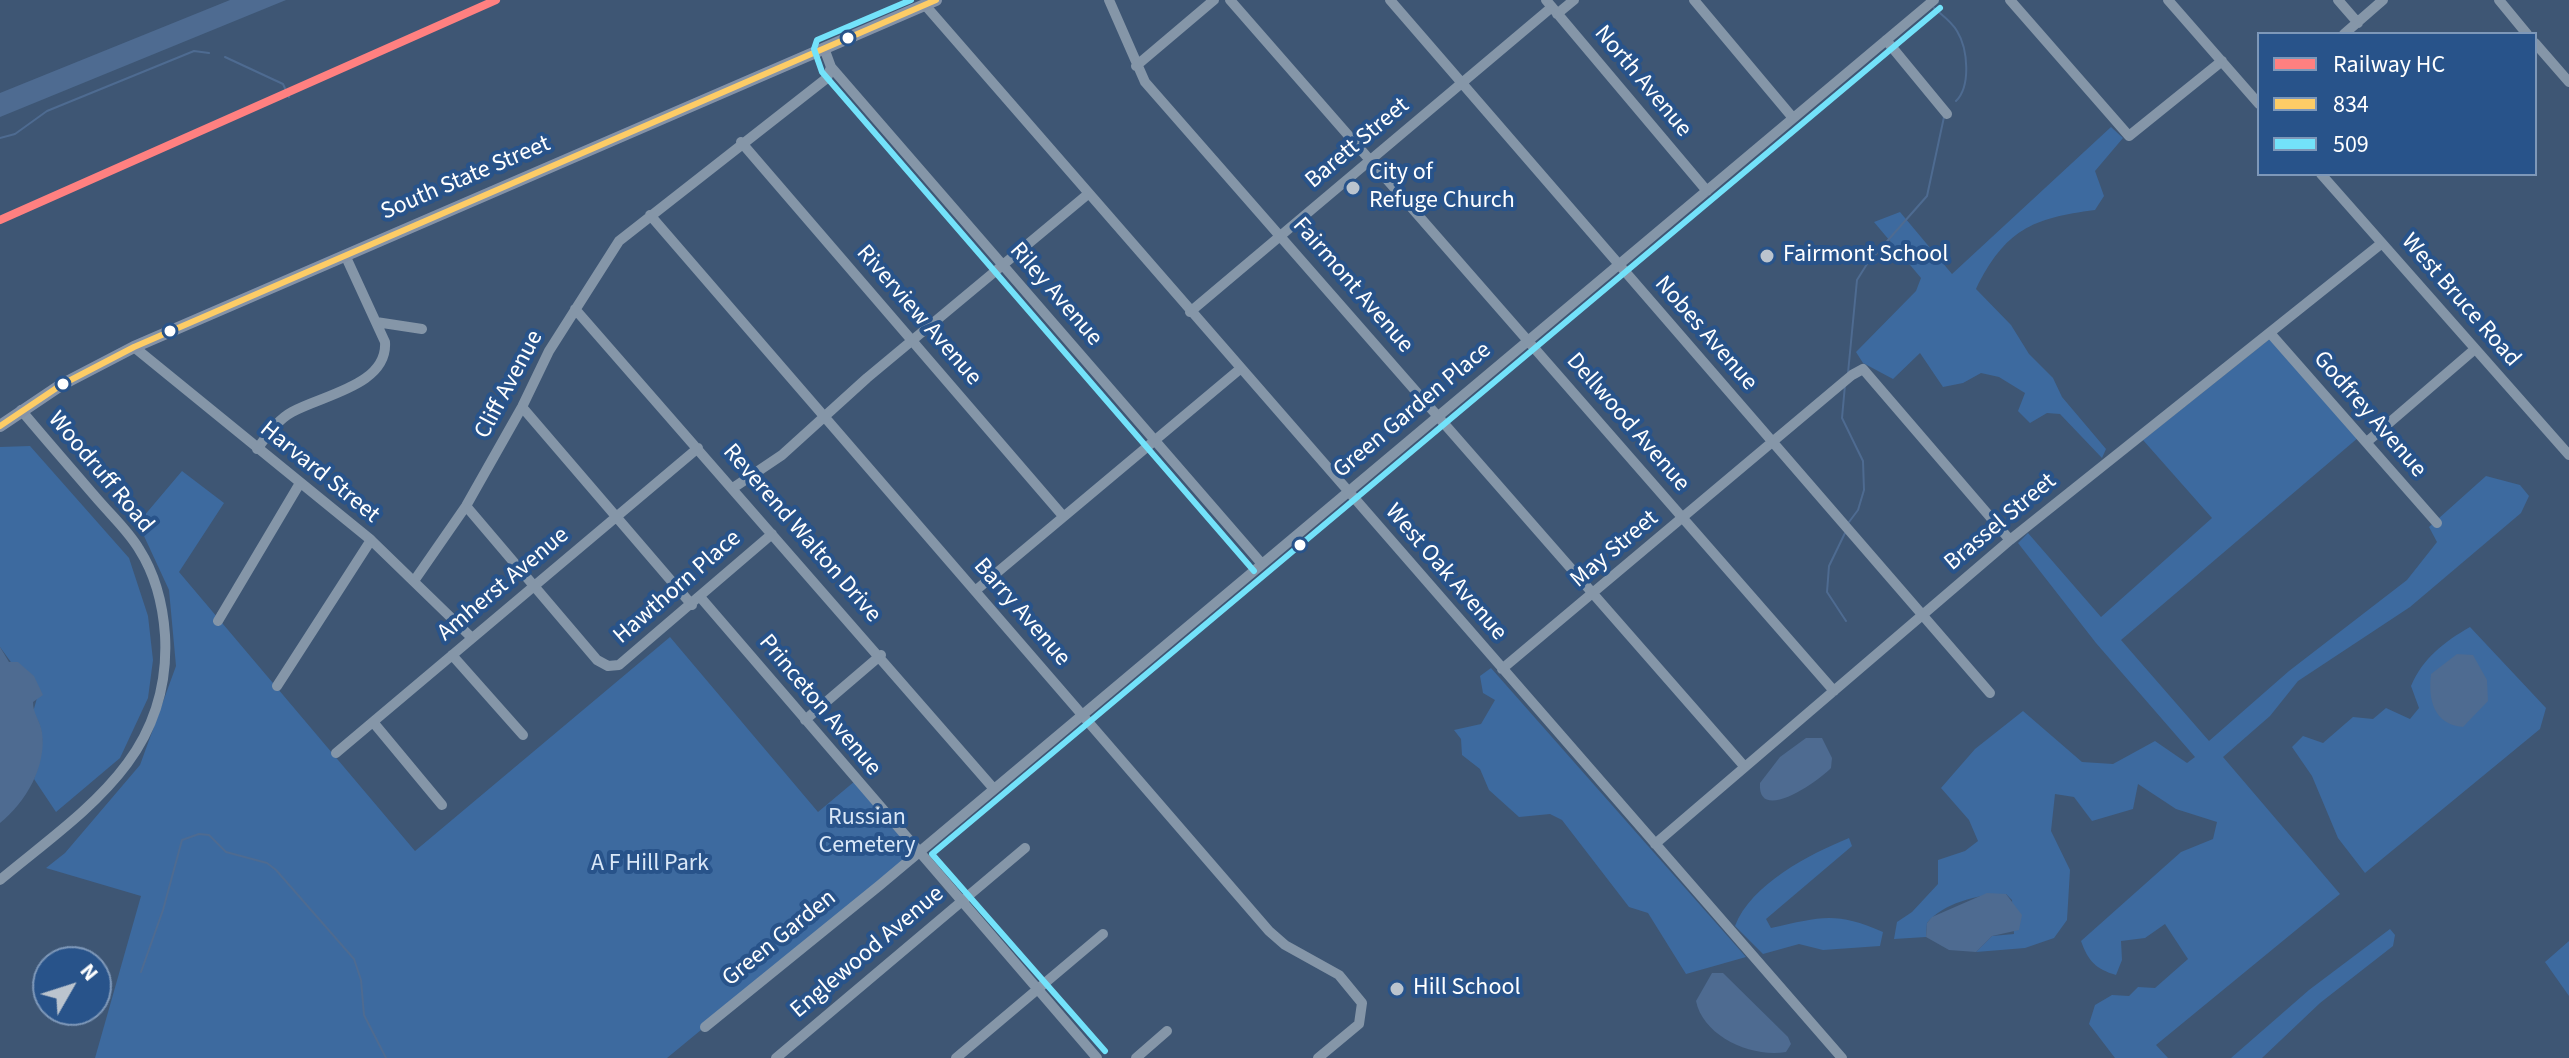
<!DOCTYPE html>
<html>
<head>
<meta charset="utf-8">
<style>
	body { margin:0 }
	#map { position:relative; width:2569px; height:1058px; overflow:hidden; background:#3e5674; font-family:"Source Sans 3",sans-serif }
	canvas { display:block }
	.legend { position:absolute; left:2257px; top:32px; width:280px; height:144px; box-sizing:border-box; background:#28538a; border:2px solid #7e98b9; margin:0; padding:10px 14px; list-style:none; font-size:24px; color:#fff }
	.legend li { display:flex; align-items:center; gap:16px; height:40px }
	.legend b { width:40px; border:2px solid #7e98b9 }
	.north { position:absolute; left:32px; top:946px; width:80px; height:80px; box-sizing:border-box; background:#28538a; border:2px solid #7e98b9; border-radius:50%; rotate:51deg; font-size:22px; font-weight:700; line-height:32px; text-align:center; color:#fff }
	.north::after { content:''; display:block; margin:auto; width:28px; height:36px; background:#bbc4ce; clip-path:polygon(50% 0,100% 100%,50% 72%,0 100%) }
</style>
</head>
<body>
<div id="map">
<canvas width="2569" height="1058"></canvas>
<ul class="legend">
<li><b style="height:10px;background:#ff8080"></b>Railway HC</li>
<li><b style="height:10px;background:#fdcc66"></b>834</li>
<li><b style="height:10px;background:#73e2fa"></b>509</li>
</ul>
<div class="north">N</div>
</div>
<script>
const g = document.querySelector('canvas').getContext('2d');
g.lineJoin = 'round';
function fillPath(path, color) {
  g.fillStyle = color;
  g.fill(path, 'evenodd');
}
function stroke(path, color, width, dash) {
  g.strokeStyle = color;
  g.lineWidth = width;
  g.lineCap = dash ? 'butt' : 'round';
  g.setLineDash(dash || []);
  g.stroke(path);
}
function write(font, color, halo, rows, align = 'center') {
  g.font = font + ' "Source Sans 3",sans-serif';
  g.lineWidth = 8;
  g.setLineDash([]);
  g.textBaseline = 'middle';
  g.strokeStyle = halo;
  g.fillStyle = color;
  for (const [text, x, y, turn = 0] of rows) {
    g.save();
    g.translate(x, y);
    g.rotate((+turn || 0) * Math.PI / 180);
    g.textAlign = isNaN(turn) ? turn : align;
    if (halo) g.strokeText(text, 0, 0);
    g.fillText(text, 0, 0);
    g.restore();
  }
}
const green = new Path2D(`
	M2111 127 2123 138 2095 171 2104 196 2095 210C2032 218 2005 230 1976 289L2011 325 2029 354 2053 378 2062 397 2106 449 2102 458 2060 414 2047 413 2030 423 2018 411 2025 393 1999 377 1981 373 1963 383 1943 387 1920 353 1893 379 1863 363 1856 352 1916 291 1921 278 1874 222 1900 212 1952 274Z
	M2271 338 2359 437 2121 640 2209 741 2289 671 2407 580 2437 542 2429 527 2486 476 2520 485 2529 496 2521 513 2410 607 2298 681 2270 716 2223 757 2340 894 2156 1045 2168 1058H2115L2089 1024 2095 1005 2112 995 2129 996 2138 987 2155 988 2188 959 2165 924 2145 938 2121 941 2122 960 2116 975C2096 969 2088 961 2081 941L2181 852 2213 839 2217 822 2176 809 2138 784 2133 809 2092 821 2074 797 2055 794 2051 831 2070 870 2067 920 2054 938 2025 948 1976 952 1992 936 2014 934 2012 900 2006 894C1981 893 1943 903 1927 923L1926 937 1894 939 1897 922 1912 912 1938 884V860L1965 851 1978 841 1969 820 1941 788 1975 749 2023 711 2082 762 2113 764 2155 741 2187 763 2195 757 2096 643 2018 543 2028 533 2101 617 2212 518 2143 440Z
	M30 446 129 558 148 616 153 660 148 698 120 758 56 812 34 779C42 757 48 733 33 712L37 698 0 647V447Z
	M182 471 224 503 179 572 415 851 670 637 818 812 855 781 916 853 667 1058H95L141 896 46 868 65 853 140 765 176 666 169 590 138 523Z
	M2470 627 2546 708 2540 729 2365 873 2338 838 2312 776 2292 747 2303 736 2323 743 2353 717 2373 719 2386 708 2410 719 2419 708 2411 686C2423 658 2444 642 2470 627Z
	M1491 668 1746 957 1686 974 1648 913 1629 907 1562 820 1550 814 1519 817 1489 790 1480 769 1462 755 1461 739 1454 730 1481 724 1495 700 1483 693 1480 676Z
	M1849 838 1852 846 1766 919 1771 928C1821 917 1835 911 1883 932L1880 946 1823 950 1799 944 1763 954 1735 926C1751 884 1810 854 1849 838Z
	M2390 929 2395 935 2393 946 2320 1003 2262 1058H2231L2309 990Z
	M2569 941V996L2545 962Z`);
const water = new Path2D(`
	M230 0H286L0 117V93Z
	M0 647 9 662H18L34 676 43 695 33 702C33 714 40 720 42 732 47 766 26 802 0 823Z
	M2457 654 2473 655 2487 680 2488 701 2463 727C2433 724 2428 699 2431 674Z
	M1806 738H1822L1832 758 1831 768C1820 780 1757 825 1760 783L1780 757Z
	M1987 893 2006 894 2022 915 2019 930 1992 936 1976 952 1949 950 1926 937 1927 923 1932 917Z
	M1712 973H1723L1788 1037 1791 1044 1786 1052C1751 1058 1703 1036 1696 1001Z`);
const stream = new Path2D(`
	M1934 8C1942 15 1952 22 1957 31 1968 49 1971 86 1956 101
	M225 57 283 84 289 97
	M0 138 15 134 47 111 194 51 209 53
	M1848 373 1857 280 1867 264 1927 196 1944 117
	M1845 385 1842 418 1863 461 1864 490 1858 510 1849 522
	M1845 533 1829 566 1827 592 1846 621
	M141 972 163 910 182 840 199 834 209 835 226 852 267 863 276 870 354 959 361 980 364 1015 386 1058`);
const minor = new Path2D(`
	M1109 0 1145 82 1744 766
	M1230 0 1834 691
	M1390 0 1990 693
	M1546 0 1707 191
	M1694 0 1793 118
	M2010 0 2129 136 2222 61
	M2168 0 2259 104
	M2338 0 2358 23
	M2499 0 2527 34
	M925 5 1842 1058
	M1557 14 1574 0
	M2344 34 2383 0
	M1886 40 1947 114
	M2535 43 2569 82
	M824 48 831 67 1262 564
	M1136 66 1214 0
	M741 142 1063 516
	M2321 174 2569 455
	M650 215 1269 931 1285 945 1339 975 1362 1003 1359 1024 1318 1058
	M575 309 994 789
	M1190 312 1552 7
	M376 322 422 329
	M2270 333 2437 523
	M134 347 371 540 472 638
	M522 407 692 605
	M2368 441 2475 349
	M257 449C267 436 277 420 292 412 323 395 388 385 385 342L345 255
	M733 488 782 455 867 378 1088 194
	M466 506 597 660 608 666 619 665 772 534
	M414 581 466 506 522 407 549 351 619 241 827 78 831 67
	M975 591 1240 369
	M701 598 1097 1058
	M218 621 300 483
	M452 655 523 735
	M1502 669 1852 375 1863 369 2010 540
	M277 686 371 540
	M805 720 881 655
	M373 722 442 805
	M336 753 698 448
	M1655 844 2010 540 2382 243
	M0 880C83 811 172 757 165 635 163 606 155 574 139 549 129 532 113 517 100 502 74 472 47 441 21 410
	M705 1027 880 885 1934 0
	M776 1058 1025 848
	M956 1058 1103 934
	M1136 1058 1167 1031`);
const major = new Path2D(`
	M0 426 61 385 134 347 936 0`);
const bus1 = new Path2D(`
	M0 426 61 385 134 347 936 0`);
const bus2 = new Path2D(`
	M911 0 817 40 814 49 822 72 1254 571
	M1105 1051 932 854 1940 8`);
const rail1 = new Path2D(`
	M0 220 496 0`);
const markers = [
	[848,38,7,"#fff"],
	[1353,188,8,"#bbc4ce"],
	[1767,256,8,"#bbc4ce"],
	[170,331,7,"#fff"],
	[63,384,7,"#fff"],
	[1300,545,7,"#fff"],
	[1397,989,8,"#bbc4ce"]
];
const streetNames = [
	["North Avenue",1642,82,50],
	["Barett Street",1358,144,-40],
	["South State Street",466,179,-23],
	["Fairmont Avenue",1352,286,49],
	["Riley Avenue",1055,295,49],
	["West Bruce Road",2460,301,49],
	["Riverview Avenue",918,316,49],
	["Nobes Avenue",1705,334,49],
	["Cliff Avenue",510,385,-62],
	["Green Garden Place",1413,411,-40],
	["Godfrey Avenue",2369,415,49],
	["Dellwood Avenue",1627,423,49],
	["Woodruff Road",100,473,50],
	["Harvard Street",319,473,39],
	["Brassel Street",2001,523,-40],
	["Reverend Walton Drive",801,534,49],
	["May Street",1615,550,-40],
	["West Oak Avenue",1445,573,49],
	["Amherst Avenue",504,585,-40],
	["Hawthorn Place",678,588,-41],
	["Barry Avenue",1021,613,49],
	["Princeton Avenue",819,706,50],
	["Green Garden",780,939,-39],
	["Englewood Avenue",868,953,-40]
];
const poiNames = [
	["City of",1369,174],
	["Refuge Church",1369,202],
	["Fairmont School",1783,256],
	["Hill School",1413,989]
];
const parkNames = [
	["Russian",867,819],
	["Cemetery",867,847],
	["A F Hill Park",650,865]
];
fillPath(green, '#3d6a9f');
fillPath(water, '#4e6b91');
stroke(stream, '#4e6b91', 2);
stroke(minor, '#8596a8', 10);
stroke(major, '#8492a7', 12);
stroke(bus1, '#fdcc66', 6);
stroke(bus2, '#73e2fa', 6);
stroke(rail1, '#ff8080', 8);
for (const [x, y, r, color] of markers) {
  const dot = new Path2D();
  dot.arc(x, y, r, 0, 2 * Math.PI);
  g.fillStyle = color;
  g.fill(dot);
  stroke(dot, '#28538a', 3);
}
write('24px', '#fff', '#28538a', streetNames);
write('24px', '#fff', '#28538a', poiNames, 'left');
write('24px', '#d9e7f7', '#28538a', parkNames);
</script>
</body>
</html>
